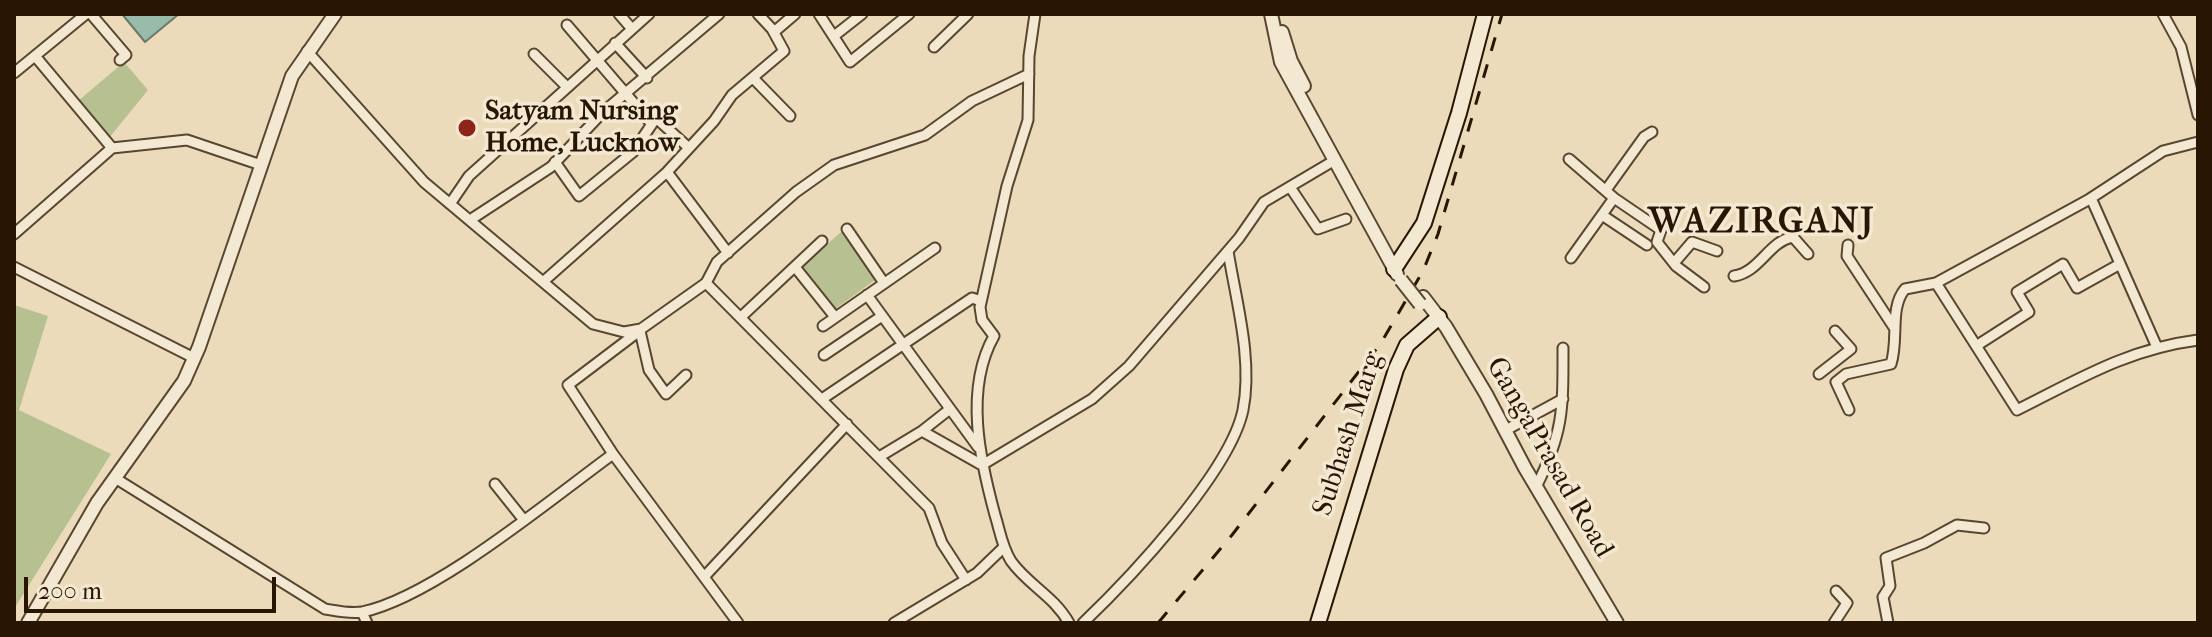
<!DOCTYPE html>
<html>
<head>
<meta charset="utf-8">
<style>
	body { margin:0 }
	#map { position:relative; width:2212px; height:637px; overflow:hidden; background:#ecdbba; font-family:"IM FELL French Canon",serif }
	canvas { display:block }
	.frame { position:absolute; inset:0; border:16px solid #281502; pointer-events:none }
	.scale { position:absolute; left:24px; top:577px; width:252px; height:36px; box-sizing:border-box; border:4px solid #281502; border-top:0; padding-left:10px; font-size:24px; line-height:28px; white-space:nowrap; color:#281502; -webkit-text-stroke:6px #f3e8d2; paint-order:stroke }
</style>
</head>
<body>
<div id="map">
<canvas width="2212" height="637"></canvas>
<div class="frame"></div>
<div class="scale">200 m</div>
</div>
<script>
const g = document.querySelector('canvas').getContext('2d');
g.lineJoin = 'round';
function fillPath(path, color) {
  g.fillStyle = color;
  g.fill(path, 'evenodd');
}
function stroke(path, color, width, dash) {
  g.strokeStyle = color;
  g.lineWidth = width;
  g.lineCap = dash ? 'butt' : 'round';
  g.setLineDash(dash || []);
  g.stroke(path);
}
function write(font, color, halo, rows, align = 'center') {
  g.font = font + ' "IM FELL French Canon",serif';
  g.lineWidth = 7;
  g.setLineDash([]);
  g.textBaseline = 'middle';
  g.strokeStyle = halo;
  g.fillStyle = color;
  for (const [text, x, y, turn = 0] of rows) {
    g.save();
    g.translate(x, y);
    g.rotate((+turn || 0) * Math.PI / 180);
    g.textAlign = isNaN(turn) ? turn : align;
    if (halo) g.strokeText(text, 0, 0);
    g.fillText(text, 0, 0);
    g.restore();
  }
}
const green = new Path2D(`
	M124 62 148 90 109 138 78 101Z
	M841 232 875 280 835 309 801 267Z
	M14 305 48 316 19 410 111 454 14 609Z`);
const water = new Path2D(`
	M122 14H179L145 42Z`);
const minor = new Path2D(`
	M91 14 126 55 120 60
	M619 14 632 29
	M819 14 850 62 909 14
	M1035 14 1029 56 1028 120 1007 186 980 307 982 320 994 336C964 389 980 460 995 515 1000 531 1002 547 1011 561 1028 585 1054 596 1069 623
	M2163 14 2181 47 2198 115
	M567 25 650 122
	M774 32 795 14
	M834 36 862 14
	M615 43 647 78
	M934 47 968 14
	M307 51 424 182 593 324 624 332 641 329 706 283 717 262 796 192 834 165 925 135 972 101 1029 74
	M534 54 566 86
	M35 56 112 148
	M14 73 86 14
	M753 78 790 116
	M1569 159 1614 198 1661 230 1657 242 1676 266 1704 287
	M555 162 579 196 633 152 656 118 689 148
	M667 172 728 253
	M1290 187 1318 229 1346 219
	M1606 190 1644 137 1652 132
	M2091 198 2156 345
	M450 204 469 176 649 14
	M1602 215 1647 245
	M470 220 551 167 602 113 719 14
	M847 229 884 283
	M14 234 112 148 187 140 261 165
	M1848 245 1847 256 1895 329
	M1571 258 1614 198
	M1674 263 1692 242 1717 251
	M14 267 194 358
	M795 267 835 317
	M1734 276C1760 272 1769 241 1793 237L1808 254
	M544 281 667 172 714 121 732 95 784 51 772 29 758 14
	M706 283 929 508 942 543 966 580
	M1936 283 2017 410C2079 379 2128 349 2198 340
	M867 295 978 447
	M741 317 822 241
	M823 326 935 248
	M640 331 649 370 666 394 686 375
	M638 332 568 385 613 454 738 623
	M1976 346 2029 312 2017 292 2063 264 2077 288 2120 264
	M824 355 882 316
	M1819 374 1851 349 1835 331
	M822 399 972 298 981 301
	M1849 410 1836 382 1846 374 1891 364C1899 340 1889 308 1905 289L1936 283 2088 200 2163 151 2198 142
	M922 431 950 409
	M1504 431 1563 399
	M879 457 922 431 982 465
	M982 465 1092 399 1129 366 1239 238 1264 202 1335 160
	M115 478 325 609C337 611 350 614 362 612 434 597 551 499 613 454
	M495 484 523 519
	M1536 487C1564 432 1563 408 1563 348
	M704 577 847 424
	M362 612 367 623
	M894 623 977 573 1003 548
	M1083 623C1130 578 1230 472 1243 410 1253 359 1236 301 1228 251
	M1834 623 1847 603 1836 591
	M1888 623 1883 597 1890 586 1886 558 1924 543 1957 525 1984 528`);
const tertiary = new Path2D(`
	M1271 14 1281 62 1397 274
	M1282 32 1291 61 1304 86
	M1423 297 1446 327 1486 394 1525 468 1617 623
	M28 623 97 503 184 381 199 347 292 76 335 14`);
const secondary = new Path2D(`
	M1394 269 1424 223 1459 113 1485 14
	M1318 623 1396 369 1407 345 1439 317`);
const rail = new Path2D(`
	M1158 623 1232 535 1381 343 1423 271 1438 234 1502 14`);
const tertiaryBridge = new Path2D(`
	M1401 280 1420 304`);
const markers = [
	[467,128,10,"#8f2418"]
];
const poiNames = [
	["Satyam Nursing",485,112],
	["Home, Lucknow",485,144]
];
const streetNames = [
	["Subhash Marg",1349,434,-72],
	["GangaPrasad Road",1549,458,60]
];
const districtNames = [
	["WAZIRGANJ",1762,223]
];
fillPath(green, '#b6c091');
fillPath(water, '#99bbac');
stroke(water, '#6c7968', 2);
stroke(minor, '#594630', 13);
stroke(tertiary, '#594630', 16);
stroke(secondary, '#281502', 18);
stroke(minor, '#f3e8d2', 9);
stroke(tertiary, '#f3e8d2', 12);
stroke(secondary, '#f3e8d2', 14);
stroke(rail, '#281502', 3, [14, 14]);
stroke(tertiaryBridge, '#594630', 16, []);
stroke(tertiaryBridge, '#f3e8d2', 12);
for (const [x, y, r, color] of markers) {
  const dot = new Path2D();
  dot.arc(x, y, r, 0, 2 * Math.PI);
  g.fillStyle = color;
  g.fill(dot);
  stroke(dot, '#f3e8d2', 3);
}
write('bold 28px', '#281502', '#f3e8d2', poiNames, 'left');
write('28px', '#281502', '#f3e8d2', streetNames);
g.letterSpacing = '2px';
write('bold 36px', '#281502', '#f3e8d2', districtNames);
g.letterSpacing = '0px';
</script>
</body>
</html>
